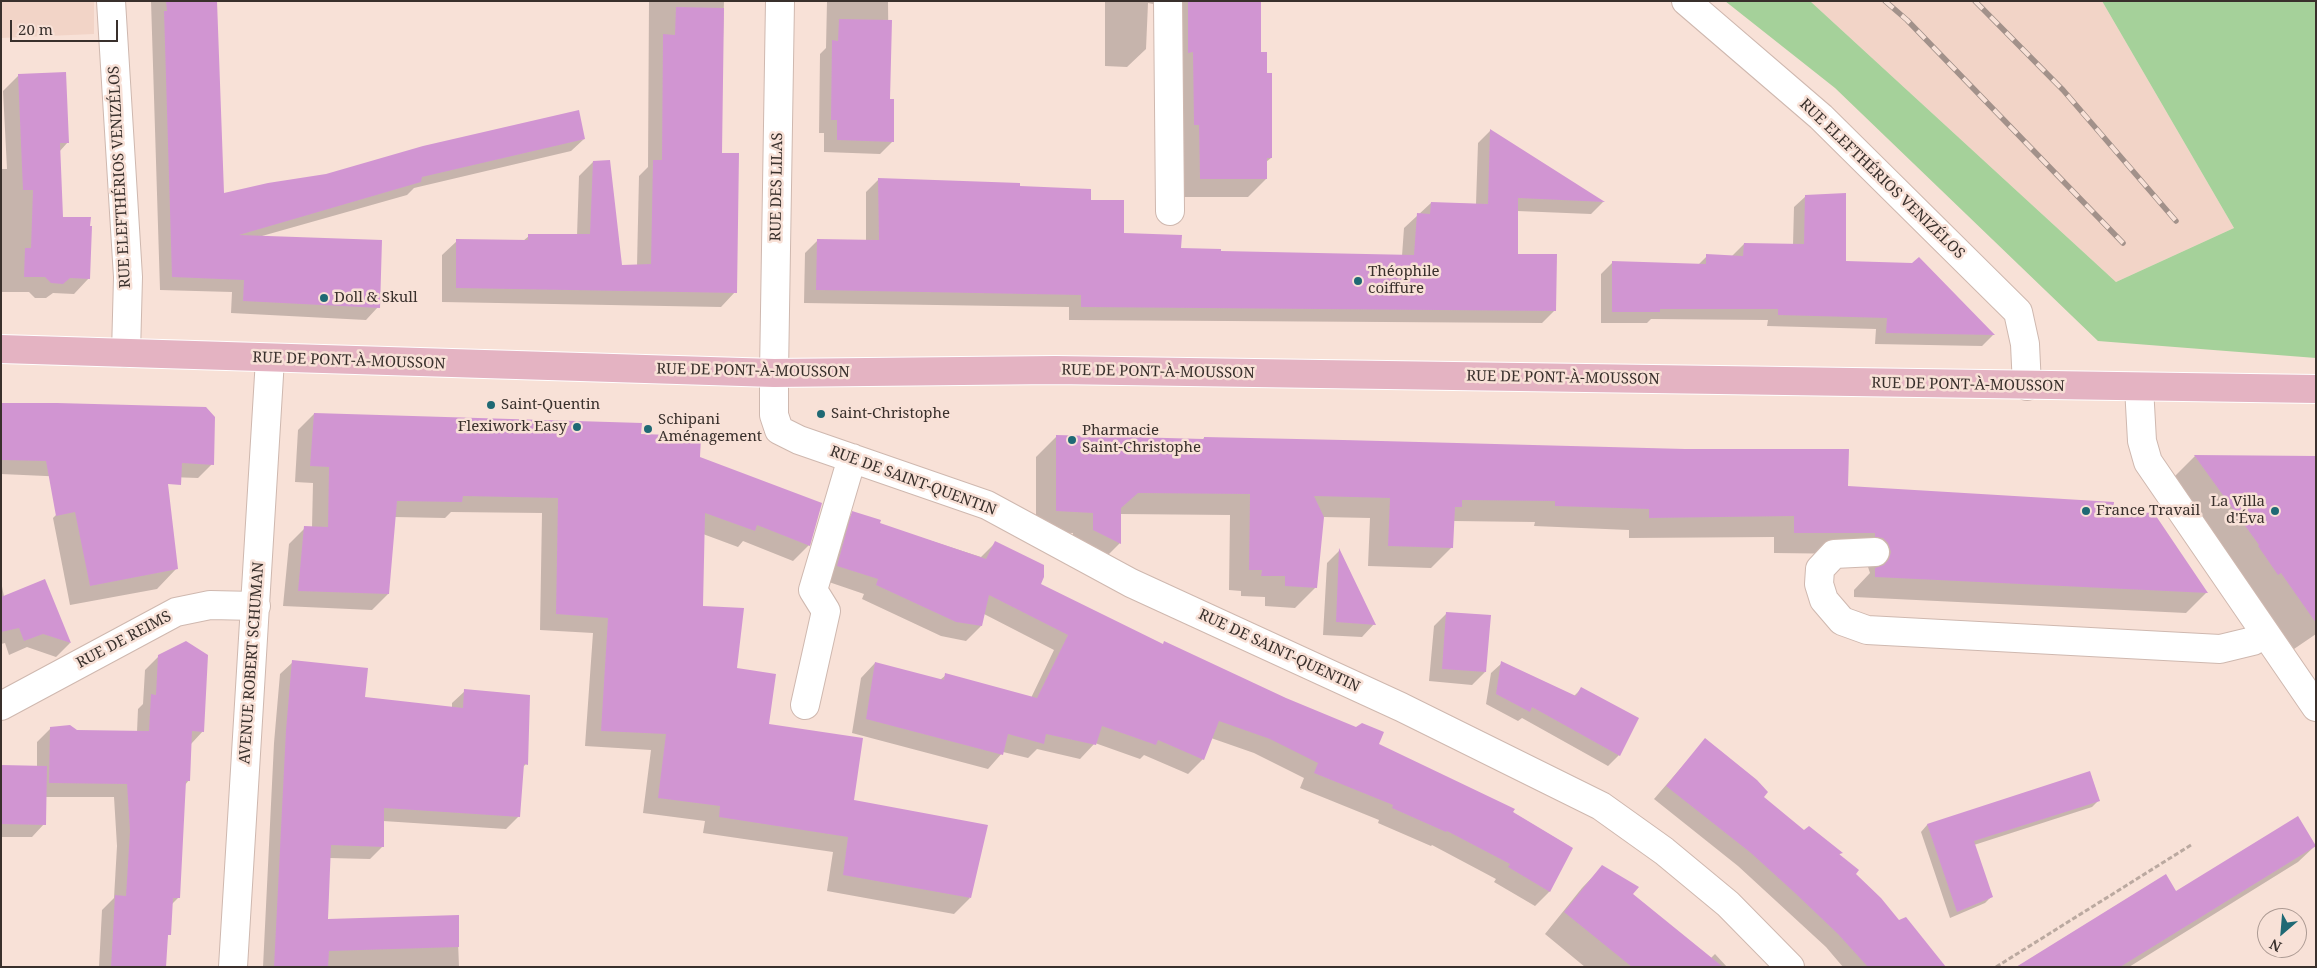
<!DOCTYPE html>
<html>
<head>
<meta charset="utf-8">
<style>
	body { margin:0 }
	#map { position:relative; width:2317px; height:968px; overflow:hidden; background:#f8e1d7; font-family:"Noto Serif",serif }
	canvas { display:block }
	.frame { position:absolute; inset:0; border:2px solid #39302c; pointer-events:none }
	.north { position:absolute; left:2257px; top:908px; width:50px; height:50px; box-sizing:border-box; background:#f8e1d7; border:1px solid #ac9a93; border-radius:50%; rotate:207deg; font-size:14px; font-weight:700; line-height:20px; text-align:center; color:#39302c }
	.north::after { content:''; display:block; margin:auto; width:18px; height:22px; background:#1f6974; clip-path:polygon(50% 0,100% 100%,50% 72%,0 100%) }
	.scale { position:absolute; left:10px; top:20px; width:108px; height:22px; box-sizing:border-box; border:2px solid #39302c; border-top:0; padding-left:6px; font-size:15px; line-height:18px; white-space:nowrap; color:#39302c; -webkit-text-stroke:4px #f8e1d7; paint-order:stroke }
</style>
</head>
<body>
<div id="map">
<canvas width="2317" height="968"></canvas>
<div class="frame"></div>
<div class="north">N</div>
<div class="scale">20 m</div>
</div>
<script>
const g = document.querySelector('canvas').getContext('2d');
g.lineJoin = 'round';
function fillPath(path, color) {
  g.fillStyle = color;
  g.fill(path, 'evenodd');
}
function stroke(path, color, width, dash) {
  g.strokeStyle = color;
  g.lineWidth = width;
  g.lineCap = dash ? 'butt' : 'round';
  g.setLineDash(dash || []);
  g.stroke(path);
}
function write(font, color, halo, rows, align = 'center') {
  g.font = font + ' "Noto Serif",serif';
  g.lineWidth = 5;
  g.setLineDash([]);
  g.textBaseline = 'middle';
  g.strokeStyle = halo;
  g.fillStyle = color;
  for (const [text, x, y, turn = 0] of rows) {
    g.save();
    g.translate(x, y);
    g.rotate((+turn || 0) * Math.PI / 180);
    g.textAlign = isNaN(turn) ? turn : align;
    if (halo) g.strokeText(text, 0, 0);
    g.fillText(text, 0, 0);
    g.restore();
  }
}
const built = new Path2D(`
	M1 1H94V34L1 38Z
	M1810 1H2102L2234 228 2116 282Z`);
const green = new Path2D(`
	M1725 1H1810L2116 282 2234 228 2102 1H2316V358L2098 341 1835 88Z`);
const shadow = new Path2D(`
	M151 1H216L223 195 584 139 571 151 414 188 407 195 262 236 378 307 366 320 231 313 232 292 160 290Z
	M649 1H724L720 154 735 292 721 307 442 302V255L457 241H523L529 236H577L579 176 593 162 621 266H637L639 176 648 167Z
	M827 1H888L889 100 893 141 880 154 824 152V133H819L820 54 826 48Z
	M1105 1H1260V54L1271 158 1266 162V179L1248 197H1182L1158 5 1148 3 1146 49 1127 67 1105 66Z
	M19 75 68 142 59 152 62 219 89 278 74 294 53 293 46 298H35L29 292H1V169H7L3 91Z
	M1490 131 1603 202 1591 214 1517 211V255L1555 310 1542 323 1069 320V307L804 303 805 253 818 240 866 241V192L879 179 1019 187 1089 201 1122 235 1180 249 1220 253 1402 256 1404 228 1431 203 1476 204 1478 143Z
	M1806 196 1845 262 1913 264 1919 259 1993 335 1982 346 1875 344 1876 329 1767 326 1768 320 1651 319 1647 323H1601V274L1613 262 1698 265 1707 256H1732L1744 244 1793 245 1794 207Z
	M1 404 212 464 198 478 170 477 166 481 176 569 157 589 70 605 53 518 73 498 157 481 1 474Z
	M314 414 640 435 699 457 809 545 793 561 743 541 738 547 703 534 701 607 767 726 853 801 970 898 954 914 827 891 833 852 703 833 705 821 643 813 651 750 585 746 593 633 540 630 542 513 451 512 445 518 394 517 388 594 372 610 283 606 289 544 305 528H312L313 483 295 482 298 430Z
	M1057 436 1202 440 1204 438 1847 487 2112 512 2207 592 2186 613 1854 597V590L1870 573 1867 564 1855 554 1774 553V537L1629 538V530L1534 526 1535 522 1453 521 1452 547 1431 568 1368 566 1370 518 1323 517 1316 587 1295 608 1265 606V597L1241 596V591L1229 590 1230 515 1120 514V543L1099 564 1073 550V533L1036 532V457Z
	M2195 456 2316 457V634L2294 649 2172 479Z
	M853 513 879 524 981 557 995 543 1039 584 1162 645 1378 745 1512 812 1572 848 1549 892 1535 906 1494 882 1496 879 1432 845 1431 846 1378 823 1379 820 1300 788 1304 778 1254 753 1211 738 1203 759 1188 774 1144 755 1140 759 1095 743 1080 759 1037 749 1028 758 1003 752 988 769 852 733 861 678 875 663 940 680 946 675 1031 698 1054 650 984 614 981 626 966 641 941 636 862 599 864 594 823 580 838 528Z
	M1339 551 1374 624 1362 637 1323 635 1327 563Z
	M44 580 70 643 56 657 27 647 9 655 5 643 1 644V581L4 597Z
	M1447 613 1485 672 1472 685 1429 681 1434 626Z
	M159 656 203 731 191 744 189 780 185 785 179 897 171 905 164 967H99L102 910 114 898 117 846 114 797H45L44 824 32 837H1V767H37V742L51 728 77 731 137 732 138 709 143 704 145 670Z
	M293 662 363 699 452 708V703L465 691 526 764 522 768 519 816 506 829 383 821V846L370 859 329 858 327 921 457 916 459 967H263L274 743 280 674Z
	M1502 663 1574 696 1581 689 1619 755 1608 766 1522 718 1518 721 1486 704 1491 673Z
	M1705 740 1762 797 1804 831 1841 853 1839 855 1854 875 1937 967H1843L1826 947 1738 866 1654 799Z
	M2098 801 2092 807 1974 845 1991 897 1985 903 1950 918 1921 832 1927 825Z
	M2315 846 2298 862 2129 967H2022L2176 893Z
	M1602 867 1631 895 1711 958 1715 954 1727 967H1585L1545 934 1582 888Z`);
const building = new Path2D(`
	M166 1H217L224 193 268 183 326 174 423 146 579 110 585 139 422 177 421 182 239 235 382 240 380 308 243 301 244 280 172 277 164 11H167Z
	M1188 1H1261V52H1267V73H1272V158H1267V179H1200L1199 125H1194L1193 52 1188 53Z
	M676 7 724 8 722 153H739L737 293 456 288V239L528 240V234H590L593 161 610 160 622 265 651 264 653 160H662L663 34 675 35Z
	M839 19 892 20 890 99H894V142L837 140V120H831L832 40 838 41Z
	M66 72 69 143H60L63 217H91L90 226H92L90 279 70 278 63 284 51 283 45 277H24L25 248H31L33 190H23L18 74Z
	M1490 129 1605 202 1518 198V254H1557L1556 311 1081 307V295L816 290 817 239 879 240 878 178 1020 183V186L1091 189V200H1124V233L1182 235 1181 248 1221 249V251L1414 255 1417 213 1430 214 1431 202 1488 204Z
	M1846 193V261L1912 263 1919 257 1995 335 1886 333 1887 318 1778 315V309H1660V312H1612V261L1706 264V254L1743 256 1744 243 1804 244 1805 195Z
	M1 403H57L206 407 215 417 214 465 182 463 181 485 168 484 178 569 90 586 75 512 56 516 46 461 1 460Z
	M314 413 642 423 641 434 701 436 700 457 822 503 810 546 757 525 755 531 705 513 703 606 744 608 737 668 776 674 769 724 863 738 854 800 988 825 971 898 843 875 848 837 719 817 720 806 658 798 666 734 601 731 608 618 556 614 558 498 463 496 462 502 397 501 389 594 298 591 304 526 328 527 329 467 310 466Z
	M1056 435 1204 439V437L1343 440 1685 449H1849L1848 486 2114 502 2113 511 2154 513 2208 593 1875 577V568L1884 565 1889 559 1891 552 1888 543 1883 538 1875 537V533H1794V516L1649 518V509L1555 506V501L1462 500V507H1455L1453 548 1388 546 1390 498 1314 496 1324 517 1317 588 1285 586V576H1261L1262 570H1249L1250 494 1138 493 1121 508V544L1093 530V513L1056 511Z
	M2194 455 2316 456V623L2281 573 2278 575 2258 546 2259 545Z
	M852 511 881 520 880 523 986 559 995 541 1044 565V577L1041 584 1163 644 1164 641 1286 698 1356 727 1362 723 1384 732 1379 744 1515 809 1513 812 1573 848 1550 892 1508 867 1510 864 1447 831 1446 832 1392 808 1393 805 1314 773 1318 763 1270 739 1219 721 1204 760 1158 740 1156 745 1102 726 1096 745 1046 734 1044 744 1008 734 1003 755 866 719 875 662 944 680 945 673 1037 698 1068 635 989 595 982 626 956 622 876 585 878 579 837 566Z
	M1339 548 1376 625 1336 622Z
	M45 579 71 643 43 634 24 641 19 628 1 632V597Z
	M1446 612 1491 615 1486 672 1442 669Z
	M186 641 208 655 204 732 192 731 190 781H186L180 898H173L171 935H168L166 967H111L115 895 126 896 130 831 127 784 49 783 50 727 70 725 77 730 149 731 151 694 156 695 158 655Z
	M292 660 368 668 365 697 463 708 464 689 530 695 528 765 524 764 520 817 384 808V847L331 845 328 919 459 915V947L329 951 328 967H274L286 730Z
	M1501 661 1576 696 1581 687 1639 718 1620 756 1532 707 1530 712 1496 694Z
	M1705 738 1757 780 1768 792 1764 797 1804 830 1809 826 1843 853 1839 854 1859 870 1856 874 1881 898 1899 920 1906 917 1946 967H1868L1838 934 1795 893 1751 853 1666 786Z
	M1 765 47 766 46 825 1 824Z
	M2090 771 2100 801 1974 841 1993 897 1957 912 1927 824Z
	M2298 816 2316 846 2120 967H2016L2166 874 2176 891Z
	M1602 865 1639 887 1633 894 1723 967H1632L1564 912Z`);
const path = new Path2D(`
	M1996 967 2191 845`);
const minor = new Path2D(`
	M111 1 128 277 126 353
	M780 1 774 373V415L779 430 799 440 987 505 1131 583 1401 707 1601 806 1664 851 1728 904 1790 967
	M1168 1 1170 211
	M1686 1 1821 117 2018 312 2025 344 2027 386
	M2139 387 2142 441 2148 462 2316 707
	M1875 552 1834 554 1820 569 1819 584 1824 600 1842 621 1867 630 2220 649 2253 641 2265 634
	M805 705 826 611 813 590 852 458
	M1 706 176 612 210 605 256 606
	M233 967 270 359`);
const major = new Path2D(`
	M1 349 774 373 1055 370 2316 389`);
const rail = new Path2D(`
	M1885 1 1907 20 2123 243
	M1975 1 2063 90 2176 221`);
const markers = [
	[1358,281,5,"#1f6974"],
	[324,298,5,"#1f6974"],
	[491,405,5,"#1f6974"],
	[821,414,5,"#1f6974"],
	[577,427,5,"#1f6974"],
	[648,429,5,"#1f6974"],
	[1072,440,5,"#1f6974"],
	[2086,511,5,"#1f6974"],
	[2275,511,5,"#1f6974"]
];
const streetNames = [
	["RUE ELEFTHÉRIOS VENIZÉLOS",120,177,-93],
	["RUE ELEFTHÉRIOS VENIZÉLOS",1882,179,44],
	["RUE DES LILAS",777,187,-89],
	["RUE DE PONT-À-MOUSSON",349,361,2],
	["RUE DE PONT-À-MOUSSON",753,371,1],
	["RUE DE PONT-À-MOUSSON",1158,372,1],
	["RUE DE PONT-À-MOUSSON",1563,378,1],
	["RUE DE PONT-À-MOUSSON",1968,385,1],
	["RUE DE SAINT-QUENTIN",913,481,20],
	["RUE DE REIMS",124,640,-28],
	["RUE DE SAINT-QUENTIN",1279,651,25],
	["AVENUE ROBERT SCHUMAN",252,663,-86]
];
const poiNames = [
	["Théophile",1368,272],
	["coiffure",1368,289],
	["Doll & Skull",334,298],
	["Saint-Quentin",501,405],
	["Saint-Christophe",831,414],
	["Schipani",658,420],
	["Aménagement",658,437],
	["Flexiwork Easy",567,427,"right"],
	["Pharmacie",1082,431],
	["Saint-Christophe",1082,448],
	["La Villa",2265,502,"right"],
	["d'Éva",2265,519,"right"],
	["France Travail",2096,511]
];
fillPath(built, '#f2d4c7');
fillPath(green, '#a5d19a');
fillPath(shadow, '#0003');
fillPath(building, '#d195d2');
stroke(minor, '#cfb8af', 30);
stroke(major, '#fff', 30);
stroke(path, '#bba9a0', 3, [5, 2.5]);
stroke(minor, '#fff', 28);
stroke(major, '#e4b3c2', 28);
stroke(rail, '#a2918a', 5.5);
stroke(rail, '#f8e1d7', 4, [11]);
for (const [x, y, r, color] of markers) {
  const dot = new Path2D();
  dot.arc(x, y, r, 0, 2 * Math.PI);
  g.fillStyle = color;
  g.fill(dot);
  stroke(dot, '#f8e1d7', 2);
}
write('15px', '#39302c', '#f8e1d7', streetNames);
write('15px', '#39302c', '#f8e1d7', poiNames, 'left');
</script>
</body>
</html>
